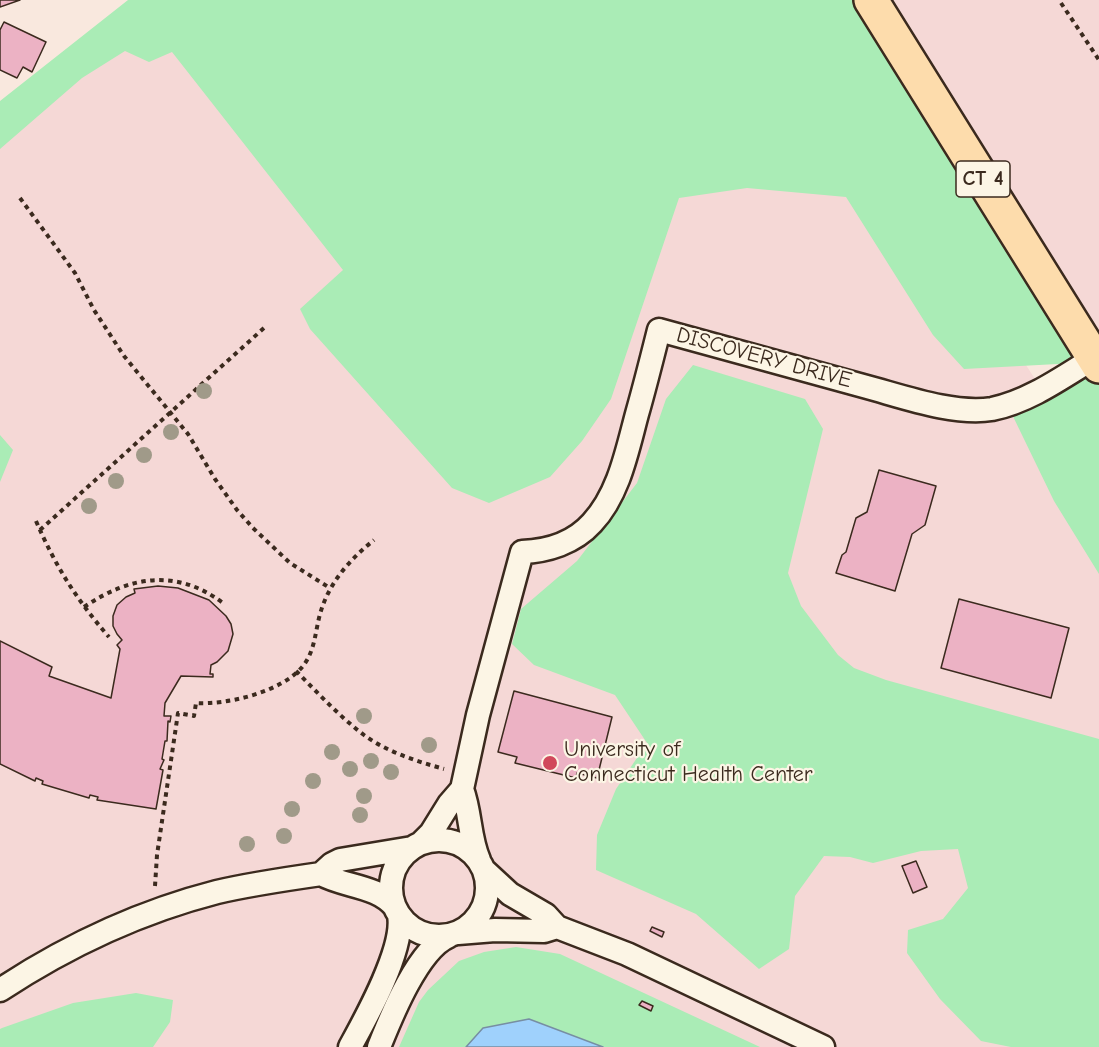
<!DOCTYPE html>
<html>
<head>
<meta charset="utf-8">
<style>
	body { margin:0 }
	canvas { display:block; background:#f9e8de }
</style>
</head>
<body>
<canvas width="1099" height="1047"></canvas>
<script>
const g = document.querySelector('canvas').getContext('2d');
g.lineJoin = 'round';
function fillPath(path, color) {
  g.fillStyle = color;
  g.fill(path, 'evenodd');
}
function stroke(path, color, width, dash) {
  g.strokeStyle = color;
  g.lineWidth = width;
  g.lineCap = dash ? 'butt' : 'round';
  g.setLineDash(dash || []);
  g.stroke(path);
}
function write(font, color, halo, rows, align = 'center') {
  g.font = font + ' "Comic Neue",sans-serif';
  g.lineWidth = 4.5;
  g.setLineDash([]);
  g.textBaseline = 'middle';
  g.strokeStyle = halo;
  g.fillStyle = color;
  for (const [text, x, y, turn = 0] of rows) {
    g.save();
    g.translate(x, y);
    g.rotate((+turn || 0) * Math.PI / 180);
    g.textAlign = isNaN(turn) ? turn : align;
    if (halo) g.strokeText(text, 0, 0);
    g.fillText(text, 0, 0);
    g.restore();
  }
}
const built = new Path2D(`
	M174 0H816L1002 328 1099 478V1047H0V126Z
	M871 0H1099V366Z`);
const green = new Path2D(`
	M128 0H871L1099 366V574L1054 501 1007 404 1095 362 964 369 933 335 846 197 747 188 679 198 611 399 582 441 550 477 489 503 452 488 310 329 300 309 343 270 172 52 149 62 125 51 82 78 0 149V101Z
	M693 365 805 399 823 429 788 573 801 606 838 655 854 668 886 680 1099 739V1047H1011L981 1041 940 999 907 953 908 930 943 919 968 888 958 849 921 851 873 863 850 857 824 856 795 896 789 949 759 969 696 914 596 870 597 835 616 789 647 743 615 695 534 665 512 644 521 609 577 561 637 483 666 399Z
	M0 435 13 450 0 482Z
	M516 947 560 954 760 1047H399L419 1002 428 990 459 961 484 952Z
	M136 993 173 1000 170 1022 153 1047H0V1029L2 1028 73 1003Z`);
const water = new Path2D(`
	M529 1019 603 1047H466L483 1028Z`);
const building = new Path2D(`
	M0 0H20L0 7Z
	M4 22 46 42 32 72 23 67 17 78 0 70V30Z
	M879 470 936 486 925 525 912 534 895 591 836 573 842 555 846 552 856 518 867 512Z
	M158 586 178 588 209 600 226 616 231 624 233 634 228 651 217 662 211 665 210 674H213V677L181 676 165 703 164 716H171L170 722 168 721 167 741H165L162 759 164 760 160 769 163 770 156 809 97 800 98 797 90 795 89 798 42 784 43 781 36 778 35 781 0 764V641L52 667 49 676 111 698 120 649 117 645 122 640 117 634 113 626V616L117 605 126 597 135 593 134 589Z
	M959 599 1069 628 1051 698 941 668Z
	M514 691 612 717 597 778 577 773 576 778 515 763 517 757 498 752Z
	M916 861 927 887 913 893 902 866Z
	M652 927 664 932 662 937 650 931Z
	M642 1001 653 1006 651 1011 639 1005Z`);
const path = new Path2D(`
	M1061 3 1099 60
	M20 198 75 273 94 310 124 356 188 434 215 479 237 510 253 528 290 563 330 588
	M36 521C56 567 76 599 109 637
	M40 530 264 328
	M84 607C130 576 176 568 223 603
	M296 671C318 693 339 716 364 735 387 752 416 761 444 769
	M155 886 157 855 178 713 194 716 196 703C227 705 282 692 303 666 314 652 315 635 319 618 327 585 348 561 374 540`);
const minor = new Path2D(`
	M462 789C471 813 469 838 479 860
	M391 888a48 48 0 1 1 96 0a48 48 0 1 1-96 0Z
	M421 843 431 833 449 804 462 789 478 715 522 552C547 551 574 543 592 523 619 494 627 451 637 414 645 386 652 358 659 330 728 349 797 368 867 387 904 397 954 415 992 409 1028 402 1063 377 1094 358
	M484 870 510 894 546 915 557 927 627 954 823 1047
	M321 874C344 887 377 885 395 907
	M458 933 495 930 544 931 557 927
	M0 990C67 946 139 912 217 892 251 884 286 879 321 874L332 864 340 860 412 848
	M350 1047C366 1018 405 948 399 915
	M379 1047C391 1017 418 949 449 936`);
const primary = new Path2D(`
	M871 0 1099 366`);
const trees = [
	[204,391],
	[171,432],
	[144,455],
	[116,481],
	[89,506],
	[364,716],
	[429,745],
	[332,752],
	[371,761],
	[350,769],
	[391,772],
	[313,781],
	[364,796],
	[292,809],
	[360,815],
	[284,836],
	[247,844]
];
const markers = [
	[550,763,8,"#d1495b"]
];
const shields = [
	[983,179,54]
];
const shieldNames = [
	["CT 4",983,179]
];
const streetNames = [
	["DISCOVERY DRIVE",764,358,15]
];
const poiNames = [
	["University of",564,750],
	["Connecticut Health Center",564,775]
];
fillPath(built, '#f5d8d6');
fillPath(green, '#aaecb6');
fillPath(water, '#9fd1fc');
stroke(water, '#778ea3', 1.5);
fillPath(building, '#ecb2c4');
stroke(building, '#3b2a1e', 1.5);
stroke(minor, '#3b2a1e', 27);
stroke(primary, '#3b2a1e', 38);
stroke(path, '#3b2a1e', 4, [4.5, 4.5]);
stroke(minor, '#fcf5e5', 22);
stroke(primary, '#fddcac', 33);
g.fillStyle = '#a09a89';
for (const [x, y] of trees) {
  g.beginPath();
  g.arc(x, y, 8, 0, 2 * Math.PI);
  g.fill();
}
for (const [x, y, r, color] of markers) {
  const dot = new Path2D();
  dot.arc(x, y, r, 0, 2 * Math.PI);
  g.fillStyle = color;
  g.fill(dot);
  stroke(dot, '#fcf5e5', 2);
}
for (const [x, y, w] of shields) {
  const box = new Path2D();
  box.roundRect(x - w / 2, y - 18, w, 36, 4.5);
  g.fillStyle = '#fcf5e5';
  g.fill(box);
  stroke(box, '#3b2a1e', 1.5);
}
write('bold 21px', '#3b2a1e', null, shieldNames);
write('22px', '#3b2a1e', '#fcf5e5', streetNames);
write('22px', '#3b2a1e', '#fcf5e5', poiNames, 'left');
</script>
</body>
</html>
